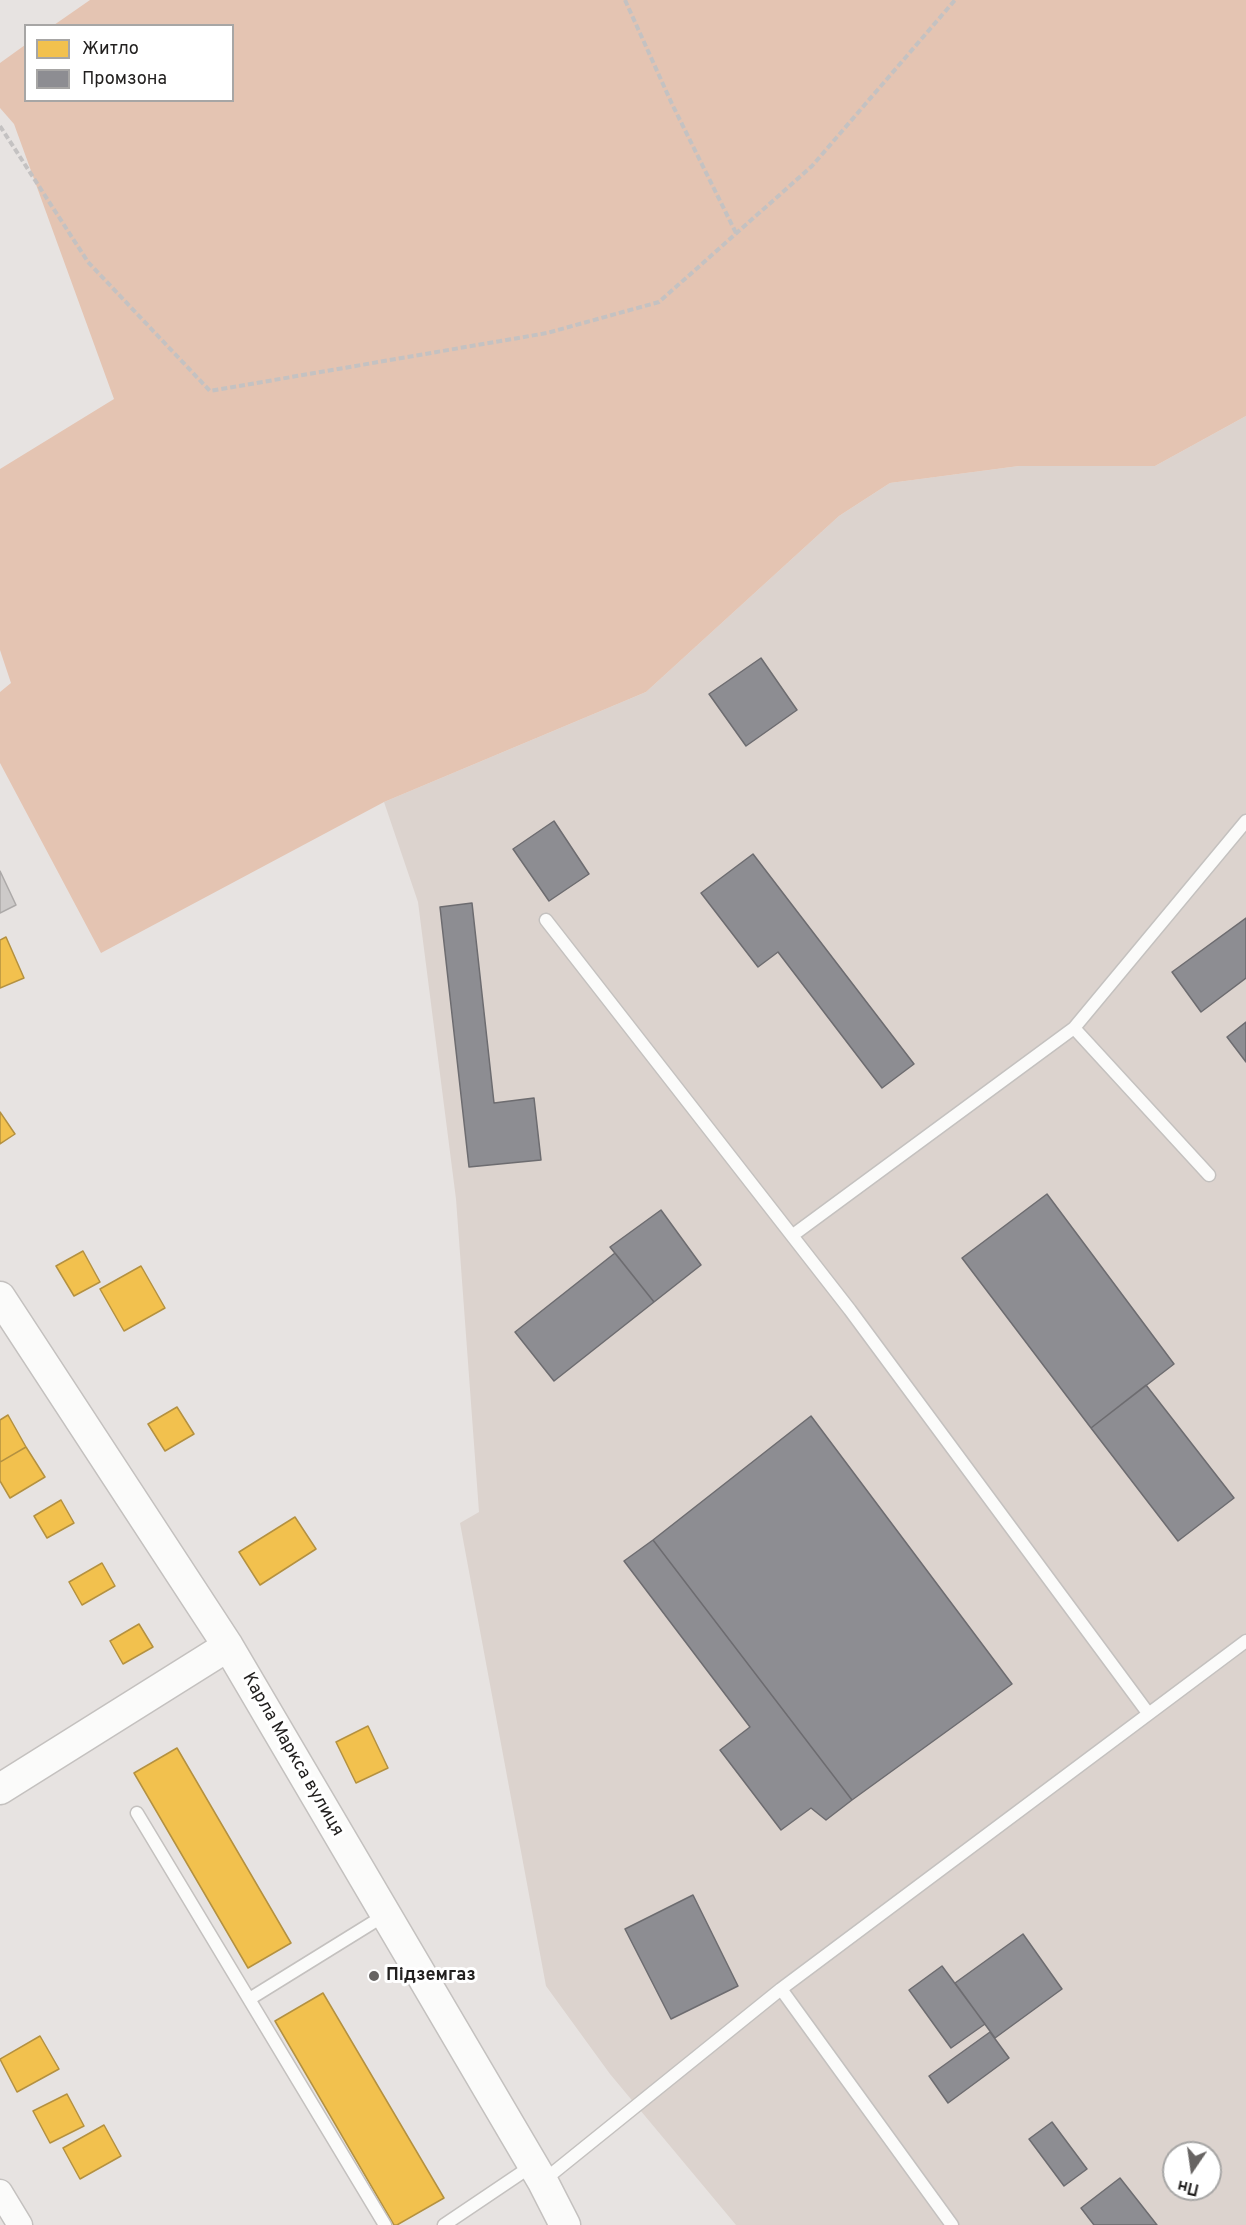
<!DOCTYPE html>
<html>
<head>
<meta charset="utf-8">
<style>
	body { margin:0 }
	#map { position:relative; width:1246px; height:2225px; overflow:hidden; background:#e7e3e1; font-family:Overpass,sans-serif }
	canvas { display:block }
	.legend { position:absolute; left:24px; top:24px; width:210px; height:78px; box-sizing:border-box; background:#fff; border:2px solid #a7a6a5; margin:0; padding:8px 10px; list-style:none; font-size:18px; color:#22201f }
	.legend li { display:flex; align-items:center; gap:12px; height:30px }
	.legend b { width:30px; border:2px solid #a7a6a5 }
	.north { position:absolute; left:1162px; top:2141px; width:60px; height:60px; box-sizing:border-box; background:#fff; border:2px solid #a7a6a5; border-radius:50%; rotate:193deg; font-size:16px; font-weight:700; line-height:24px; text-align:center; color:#22201f }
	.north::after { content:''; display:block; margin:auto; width:21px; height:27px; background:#676463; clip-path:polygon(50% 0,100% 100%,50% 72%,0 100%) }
</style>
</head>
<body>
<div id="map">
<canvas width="1246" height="2225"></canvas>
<ul class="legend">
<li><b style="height:16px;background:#f2c14e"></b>Житло</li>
<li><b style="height:16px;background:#8d8d92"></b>Промзона</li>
</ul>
<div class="north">Пн</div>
</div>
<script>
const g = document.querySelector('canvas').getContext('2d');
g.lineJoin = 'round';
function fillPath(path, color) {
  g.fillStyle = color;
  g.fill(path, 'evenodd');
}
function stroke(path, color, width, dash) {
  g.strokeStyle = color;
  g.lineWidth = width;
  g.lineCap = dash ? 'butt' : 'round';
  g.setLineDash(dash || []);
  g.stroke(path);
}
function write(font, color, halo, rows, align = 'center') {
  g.font = font + ' Overpass,sans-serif';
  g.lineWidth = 6;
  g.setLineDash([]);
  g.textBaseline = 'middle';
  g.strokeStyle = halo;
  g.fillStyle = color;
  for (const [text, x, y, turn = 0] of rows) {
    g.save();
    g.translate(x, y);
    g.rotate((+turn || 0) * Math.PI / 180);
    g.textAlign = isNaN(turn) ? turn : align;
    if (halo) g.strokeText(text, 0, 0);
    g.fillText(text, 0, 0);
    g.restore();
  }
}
const built = new Path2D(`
	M1246 416V2225H736L610 2074 546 1986 460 1523 479 1512 456 1199 418 902 384 802 646 692 839 516 890 483 1019 466H1155ZM1174 2153H1210V2189H1174Z`);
const green = new Path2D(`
	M90 0H1246V416L1155 466H1019L890 483 839 516 646 692 384 802 101 953 0 763V692L11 683 0 650V469L114 399 14 124 0 108V63L25 45 26 100H232V26L54 25Z`);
const homes = new Path2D(`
	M6 937 24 978 0 988V940Z
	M0 1112 15 1134 0 1144Z
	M83 1251 100 1282 74 1296 56 1266Z
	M141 1266 165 1308 124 1331 100 1289Z
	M177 1407 194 1434 165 1451 148 1424Z
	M8 1415 26 1447 0 1462V1420Z
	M26 1447 45 1477 10 1498 0 1481V1462Z
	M61 1500 74 1523 47 1538 34 1516Z
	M295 1517 316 1549 260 1585 239 1552Z
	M102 1563 115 1586 82 1605 69 1582Z
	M139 1624 153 1647 123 1664 110 1641Z
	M368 1726 388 1768 356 1783 336 1742Z
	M177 1748 291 1943 248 1968 134 1773Z
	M323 1993 444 2198 397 2225H394L275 2021Z
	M40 2036 59 2069 17 2092 0 2059Z
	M67 2094 84 2126 50 2143 33 2111Z
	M104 2125 121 2156 80 2179 63 2148Z`);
const industry = new Path2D(`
	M761 658 797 710 746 746 709 694Z
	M554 821 589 874 549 901 513 849Z
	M753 854 914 1064 882 1088 778 952 758 967 701 893Z
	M472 903 494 1103 534 1098 541 1160 469 1167 440 907Z
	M1246 918V978L1201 1012 1172 972Z
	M1246 1022V1062L1227 1037Z
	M1047 1194 1174 1364 1091 1428 962 1258Z
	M661 1210 701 1265 654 1302 610 1247Z
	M615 1253 654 1302 554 1381 515 1332Z
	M1146 1385 1234 1498 1178 1541 1091 1428Z
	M811 1416 1012 1684 852 1800 653 1540Z
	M653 1540 852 1800 826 1820 811 1808 781 1830 720 1750 750 1727 624 1561Z
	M693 1895 738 1986 671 2019 625 1929Z
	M1023 1934 1062 1989 995 2038 955 1983Z
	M942 1966 985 2024 951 2048 909 1990Z
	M990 2032 1009 2058 948 2103 929 2076Z
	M1052 2122 1087 2169 1064 2186 1029 2139Z
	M1120 2178 1157 2225H1094L1081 2208Z`);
const building = new Path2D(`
	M0 871 16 905 0 913Z`);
const path = new Path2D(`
	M625 0 672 104 736 233
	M0 126 88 262 210 391 547 333 659 302 812 166 955 0`);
const service = new Path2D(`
	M546 920 850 1310 1148 1713
	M1074 1028 1209 1175
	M793 1235 1074 1028 1246 821
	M137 1813 385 2225
	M781 1989 952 2225
	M251 1998 385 1915
	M543 2181 781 1989 1246 1641
	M444 2225 533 2165`);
const minor = new Path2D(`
	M0 2192 20 2225`);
const tertiary = new Path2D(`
	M0 1297 228 1646 543 2182 565 2225
	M0 1789 228 1646`);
const markers = [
	[374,1976,6,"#676463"]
];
const streetNames = [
	["Карла Маркса вулиця",292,1755,60]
];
const poiNames = [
	["Підземгаз",386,1976]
];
fillPath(built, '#dcd3ce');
fillPath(green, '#e4c4b2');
fillPath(homes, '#f2c14e');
stroke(homes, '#b49140', 1.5);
fillPath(industry, '#8d8d92');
stroke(industry, '#6d6c70', 1.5);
fillPath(building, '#cdcac9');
stroke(building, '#aca9a8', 1.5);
stroke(service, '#c4c1bf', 15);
stroke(minor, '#c4c1bf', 27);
stroke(tertiary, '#c4c1bf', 33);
stroke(path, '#c4c2c2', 4, [6, 3]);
stroke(service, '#fbfbfa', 12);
stroke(minor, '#fbfbfa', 24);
stroke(tertiary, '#fbfbfa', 30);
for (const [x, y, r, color] of markers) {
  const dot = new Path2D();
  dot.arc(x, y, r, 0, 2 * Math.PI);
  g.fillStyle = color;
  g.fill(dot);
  stroke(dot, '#fff', 2);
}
write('18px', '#22201f', '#fff', streetNames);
write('bold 18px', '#22201f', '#fff', poiNames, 'left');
</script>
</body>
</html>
